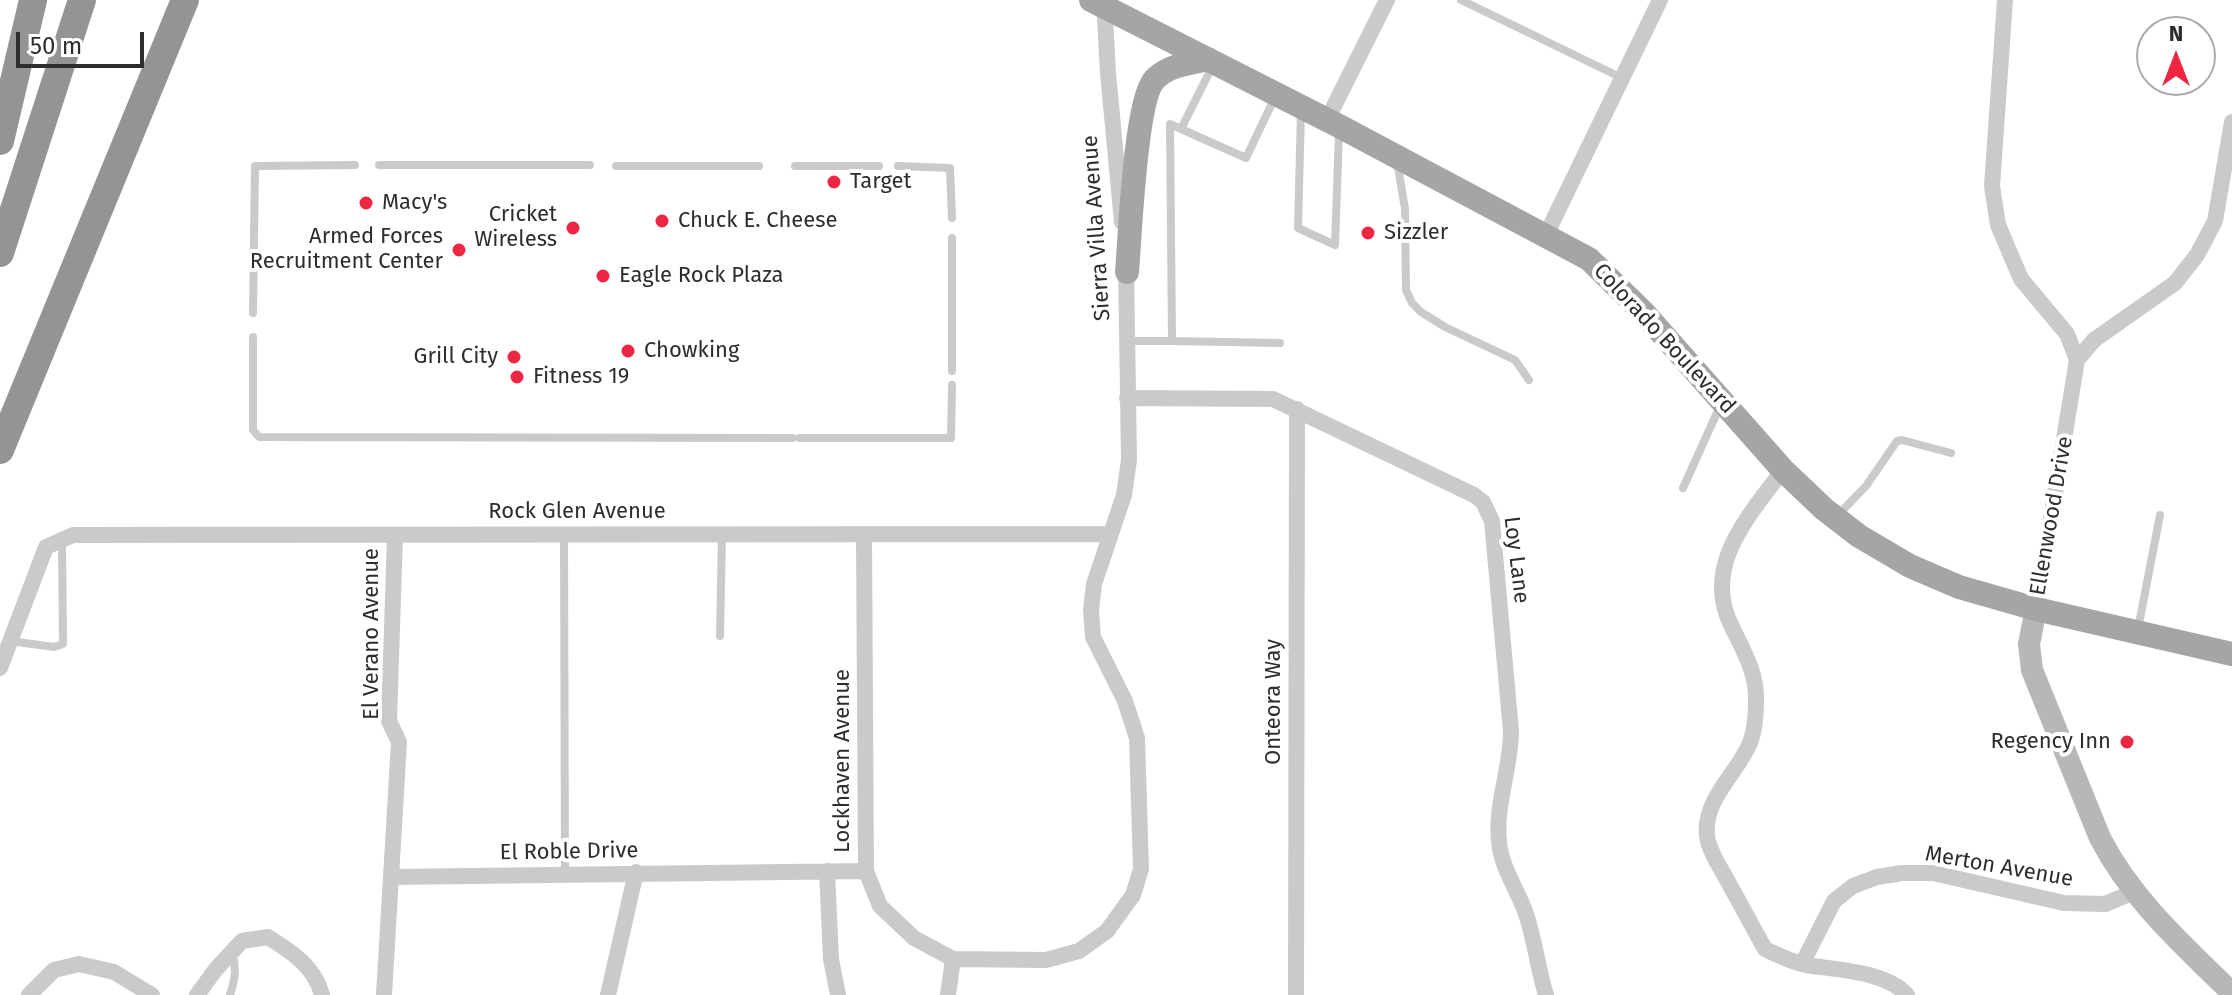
<!DOCTYPE html>
<html>
<head>
<meta charset="utf-8">
<style>
	body { margin:0 }
	#map { position:relative; width:2232px; height:995px; overflow:hidden; background:#fff; font-family:"Fira Sans",sans-serif }
	canvas { display:block }
	.north { position:absolute; left:2136px; top:16px; width:80px; height:80px; box-sizing:border-box; background:#fff; border:2px solid #ababab; border-radius:50%; rotate:0deg; font-size:22px; font-weight:700; line-height:32px; text-align:center; color:#2d2d2d }
	.north::after { content:''; display:block; margin:auto; width:28px; height:36px; background:#ed2743; clip-path:polygon(50% 0,100% 100%,50% 72%,0 100%) }
	.scale { position:absolute; left:16px; top:32px; width:128px; height:36px; box-sizing:border-box; border:4px solid #2d2d2d; border-top:0; padding-left:10px; font-size:24px; line-height:28px; white-space:nowrap; color:#2d2d2d; -webkit-text-stroke:6px #fff; paint-order:stroke }
</style>
</head>
<body>
<div id="map">
<canvas width="2232" height="995"></canvas>
<div class="north">N</div>
<div class="scale">50 m</div>
</div>
<script>
const g = document.querySelector('canvas').getContext('2d');
g.lineJoin = 'round';
function stroke(path, color, width, dash) {
  g.strokeStyle = color;
  g.lineWidth = width;
  g.lineCap = dash ? 'butt' : 'round';
  g.setLineDash(dash || []);
  g.stroke(path);
}
function write(font, color, halo, rows, align = 'center') {
  g.font = font + ' "Fira Sans",sans-serif';
  g.lineWidth = 8;
  g.setLineDash([]);
  g.textBaseline = 'middle';
  g.strokeStyle = halo;
  g.fillStyle = color;
  for (const [text, x, y, turn = 0] of rows) {
    g.save();
    g.translate(x, y);
    g.rotate((+turn || 0) * Math.PI / 180);
    g.textAlign = isNaN(turn) ? turn : align;
    if (halo) g.strokeText(text, 0, 0);
    g.fillText(text, 0, 0);
    g.restore();
  }
}
const lane = new Path2D(`
	M1461 0 1622 78
	M1214 63 1181 129 1246 158 1276 95
	M1301 111 1298 228 1335 245 1339 132
	M1181 129 1170 124 1172 341 1280 343
	M1397 161 1405 209 1406 290 1412 303 1421 312 1445 327 1515 360 1529 380
	M379 165H590
	M616 166H759
	M795 166H879
	M898 166 950 168 952 218
	M253 313 255 166 355 165
	M253 337V430L259 437 793 438
	M1127 341H1172
	M952 371V238
	M800 438H951L952 385
	M1683 488 1720 406
	M1836 517 1866 486 1897 441 1902 440 1951 453
	M564 535 565 874
	M2138 629 2160 515
	M720 636 722 534
	M10 641 54 647 63 644 62 541
	M230 995C235 979 237 969 232 953`);
const street = new Path2D(`
	M2005 0 1992 186 1998 225 2021 279 2067 334 2077 360 2036 609
	M1104 1 1108 73 1122 222
	M1327 120 1387 0
	M1546 235 1660 0
	M2077 360 2094 340 2175 283 2197 255 2215 221 2232 122
	M1127 398 1273 399 1474 495 1483 502 1492 521 1511 731C1511 768 1495 805 1499 841 1501 869 1519 891 1527 917 1535 942 1538 969 1546 995
	M1783 470C1748 517 1701 567 1732 627 1744 652 1757 673 1756 701 1756 715 1755 730 1750 743 1737 774 1703 799 1707 836 1709 851 1720 867 1727 880 1740 903 1752 926 1765 949 1778 955 1792 962 1806 965 1836 970 1886 971 1907 995
	M864 534 866 871 880 906 914 938 953 959 1046 960 1079 951 1107 931 1133 895 1141 869 1137 738 1125 701 1093 637 1091 610 1094 584 1124 495 1129 460 1126 265
	M0 668 46 547 73 535 1111 534
	M827 871 831 959 838 995
	M391 877 866 871
	M1802 964 1834 901 1853 886 1877 877 1902 873H1933L2064 903 2105 904 2134 892
	M29 995 54 970 79 964 114 972 152 995
	M197 995 216 969 242 941 268 937C292 952 315 967 322 995
	M384 995 399 742 389 721 395 535
	M608 995 636 872
	M948 995 953 959
	M1296 995 1297 409`);
const secondary = new Path2D(`
	M2036 609 2029 644 2032 670 2100 838C2132 900 2183 945 2232 993`);
const primary = new Path2D(`
	M1091 0 1339 126 1589 259 1643 312 1783 470 1824 509 1859 536 1910 566 1959 587 2036 609 2232 654
	M1127 272C1130 238 1135 96 1156 78 1170 65 1190 63 1208 59`);
const highway = new Path2D(`
	M0 141 33 0
	M0 253 82 0
	M0 450 185 0`);
const markers = [
	[834,182,8,"#ed2743"],
	[366,203,8,"#ed2743"],
	[662,221,8,"#ed2743"],
	[573,228,8,"#ed2743"],
	[1368,233,8,"#ed2743"],
	[459,250,8,"#ed2743"],
	[603,276,8,"#ed2743"],
	[628,351,8,"#ed2743"],
	[514,357,8,"#ed2743"],
	[517,377,8,"#ed2743"],
	[2127,742,8,"#ed2743"]
];
const poiNames = [
	["Target",850,182],
	["Macy's",382,203],
	["Cricket",557,215,"right"],
	["Wireless",557,240,"right"],
	["Chuck E. Cheese",678,221],
	["Sizzler",1384,233],
	["Armed Forces",443,237,"right"],
	["Recruitment Center",443,262,"right"],
	["Eagle Rock Plaza",619,276],
	["Chowking",644,351],
	["Grill City",498,357,"right"],
	["Fitness 19",533,377],
	["Regency Inn",2111,742,"right"]
];
const streetNames = [
	["Sierra Villa Avenue",1097,228,-94],
	["Colorado Boulevard",1664,339,47],
	["Rock Glen Avenue",577,512],
	["Ellenwood Drive",2052,516,-80],
	["Loy Lane",1516,560,83],
	["El Verano Avenue",372,634,-90],
	["Onteora Way",1274,702,-90],
	["Lockhaven Avenue",843,761,-90],
	["El Roble Drive",569,852,-1],
	["Merton Avenue",1999,867,10]
];
stroke(lane, '#cacaca', 8);
stroke(street, '#cacaca', 16);
stroke(secondary, '#b7b7b7', 22);
stroke(primary, '#a5a5a5', 24);
stroke(highway, '#949494', 28);
for (const [x, y, r, color] of markers) {
  const dot = new Path2D();
  dot.arc(x, y, r, 0, 2 * Math.PI);
  g.fillStyle = color;
  g.fill(dot);
  stroke(dot, '#fff', 3);
}
write('22px', '#2d2d2d', '#fff', poiNames, 'left');
write('22px', '#2d2d2d', '#fff', streetNames);
</script>
</body>
</html>
